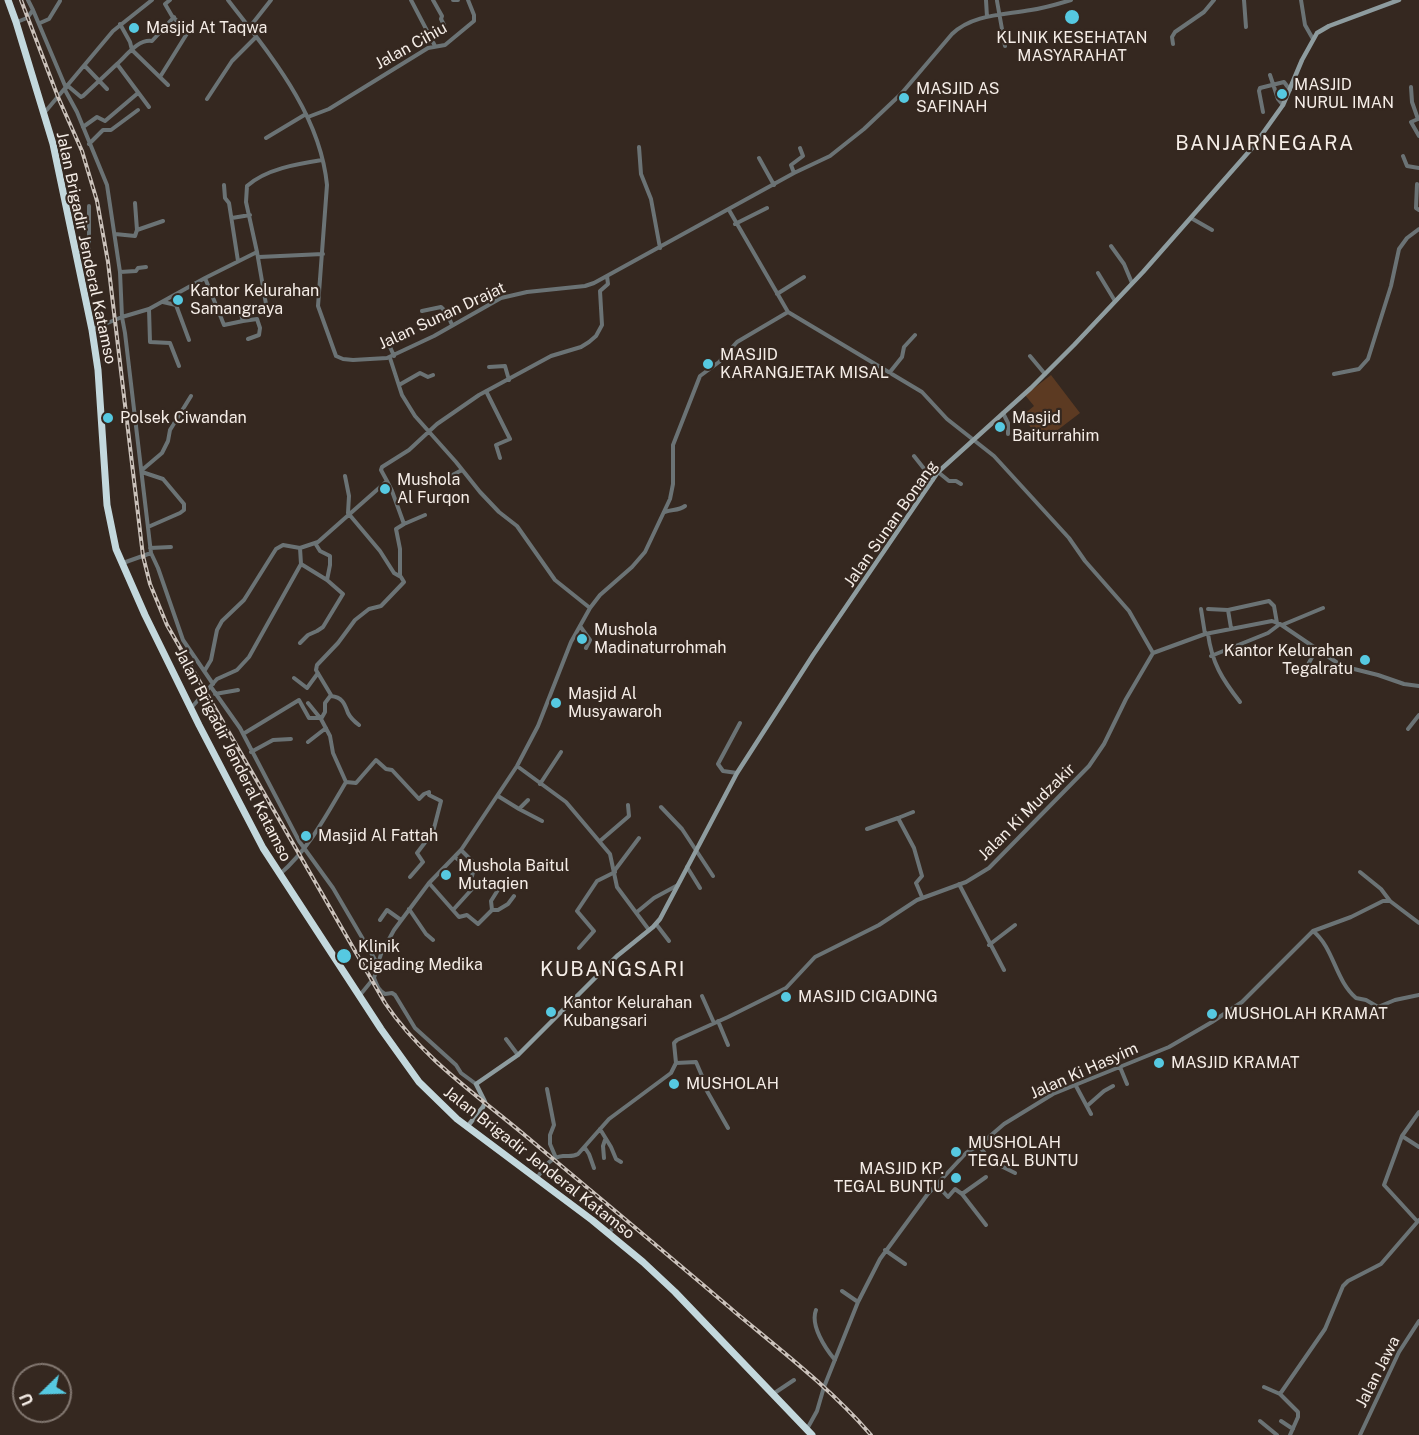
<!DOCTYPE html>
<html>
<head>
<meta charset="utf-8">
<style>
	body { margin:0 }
	#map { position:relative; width:1419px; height:1435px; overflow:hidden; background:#352820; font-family:"Public Sans",sans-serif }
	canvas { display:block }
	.north { position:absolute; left:12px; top:1363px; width:60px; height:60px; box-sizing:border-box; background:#352820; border:2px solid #827770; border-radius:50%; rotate:247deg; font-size:16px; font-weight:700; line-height:24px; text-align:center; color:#f5ede7 }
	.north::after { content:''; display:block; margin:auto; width:21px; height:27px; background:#56c9e1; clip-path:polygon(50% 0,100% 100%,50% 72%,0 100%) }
</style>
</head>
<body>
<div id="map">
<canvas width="1419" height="1435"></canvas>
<div class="north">U</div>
</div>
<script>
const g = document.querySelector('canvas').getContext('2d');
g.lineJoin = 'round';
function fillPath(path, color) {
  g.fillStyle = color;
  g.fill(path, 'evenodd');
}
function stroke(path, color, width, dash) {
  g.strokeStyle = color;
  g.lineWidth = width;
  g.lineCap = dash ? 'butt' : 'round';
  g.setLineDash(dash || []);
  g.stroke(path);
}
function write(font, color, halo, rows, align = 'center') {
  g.font = font + ' "Public Sans",sans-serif';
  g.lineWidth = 4.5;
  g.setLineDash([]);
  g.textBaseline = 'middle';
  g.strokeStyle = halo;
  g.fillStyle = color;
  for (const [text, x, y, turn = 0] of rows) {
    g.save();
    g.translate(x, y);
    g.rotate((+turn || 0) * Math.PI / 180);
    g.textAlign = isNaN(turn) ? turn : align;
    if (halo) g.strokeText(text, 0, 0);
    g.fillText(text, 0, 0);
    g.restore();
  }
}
const green = new Path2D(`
	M1051 375 1080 413 1042 442 1022 416 1034 406 1025 395Z`);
const street = new Path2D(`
	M228 0C270 55 320 113 327 185L318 306 336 356 343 359 353 360 387 358 434 336 501 298 527 292 585 286 594 283 794 173 830 156 864 129 901 94 952 34C973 14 1004 15 1031 10 1044 8 1058 4 1071 0
	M411 0 435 46
	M433 0 442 16 441 19 444 25
	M453 0H458
	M986 0 987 17
	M1244 0 1246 27
	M1301 0 1305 25 1313 39
	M997 1 1005 46
	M33 10 66 88
	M17 22 27 18 33 10 28 0
	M40 23 49 19 60 1
	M120 24 130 42 132 50 168 85
	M249 28 271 0
	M1173 44 1172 37 1175 32 1204 12 1214 0
	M117 64C127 55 138 39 152 41L174 17
	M85 66 107 89
	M1270 75 1278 99 1283 105
	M160 77 188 32 172 16 165 4 170 0
	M68 86 81 97 83 96 117 64 149 107
	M1411 87 1412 102 1418 119
	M65 90 77 112 107 185 120 272 122 317 125 333 151 553 158 568 183 640 213 684
	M207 99 232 61 256 37
	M45 112 113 31 152 0
	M1263 112 1259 91 1260 88 1284 82 1290 90
	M308 117 329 109 428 48 445 45 474 21V15L468 0
	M1418 119 1411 122 1419 136
	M83 127 97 117 105 121 138 93
	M266 138 306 114
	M89 144 103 130H111L138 110
	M639 147 641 174 651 199 660 248
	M1403 156 1407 166 1419 168
	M759 158 774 185
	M794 173 791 165 803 156 800 148
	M1417 184 1416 208 1419 210
	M224 185 225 198 229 203 238 261
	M135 203 137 230
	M729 210 788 312 922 392 947 419 994 456 1069 538 1085 561 1129 611 1153 653
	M232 218 250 215
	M1191 218 1212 230
	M735 224 767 208
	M115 234 135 236 137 230 163 221
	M1111 246 1124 264 1132 283
	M257 252 267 310
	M76 254 89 251V206
	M259 257 323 254
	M120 272 136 271 138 268 146 267
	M1098 273 1115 301
	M205 278 224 325 243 321 240 311
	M777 294 804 277
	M163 302 176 305 189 340
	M149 309 150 342 170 343 179 366
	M422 311 441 307 447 313 452 325
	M243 321 257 319 260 328 259 335 248 339
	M93 329 122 317 149 309 205 278 257 252 246 202 247 186C266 169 297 164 322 160
	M387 340 394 356
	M1030 356 1045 374
	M390 358 402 395 415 416 456 462 480 492 499 512 517 526 555 580 590 608
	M489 367 505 366 509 380
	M890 372 902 357 904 347 915 335
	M1334 374 1359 369 1368 359 1391 286 1399 249 1407 238 1419 229
	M399 385 420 373 428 377 433 375
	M486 391 510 439 496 445 500 458
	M1003 413 1008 423V434
	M914 456 933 480
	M142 470 162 453 168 441 170 430 191 396
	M142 472 163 479 184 504V510L180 513 148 527
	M938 472 949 481H956L961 484
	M387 481 392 491 404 524 396 529 400 549V575
	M441 481 462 470
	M665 512C672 509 678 511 685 506
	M404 524 425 515
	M315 543 320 551 330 556V565L327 580
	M150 548 171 547
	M123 563 151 553
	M1201 609 1205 634
	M1208 609 1228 610 1231 628
	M1228 610 1269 601 1274 606 1277 623
	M1282 625 1323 608
	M580 626 590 640 586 648
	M1208 634C1212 663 1222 679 1240 702
	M300 643 308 635 317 631 323 627 343 594 327 580 301 564
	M1211 656 1268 633 1280 624
	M205 670 211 660 217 630 222 621 244 600 276 549 283 545 300 548
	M1305 670 1316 650
	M294 678 307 688 318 673
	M211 687 240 728 299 841 333 888 377 963
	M215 694 238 690
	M331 696C343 697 345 705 348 713 350 717 355 722 359 725
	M191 708 217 679 237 670 249 657 301 564 300 548 318 542 387 481 381 470 382 467 409 450 437 424 479 395 551 356 581 347 589 342 596 336 602 325 600 291 608 284 607 276
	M321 719 325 712V703L331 695 316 670 317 665 338 643 355 620 369 609 381 606 404 582 401 577 394 573 380 551 348 513 349 496 345 476
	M1408 729 1419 715
	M243 734 299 700 309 718H319
	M308 742 326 728
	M251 752 273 740 291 739
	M517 766 566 802 610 854 617 887 649 930
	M737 773 723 771 718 764 740 723
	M346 782 356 783 376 760 386 769 392 770 419 799 424 794 429 792V795L441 801 433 832 417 853 423 862 410 877
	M540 784 561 752
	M498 796 519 809 528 800
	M661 807 682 829 713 876
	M519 809 542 821
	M898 818 913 812
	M867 829 898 818 914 848 922 876 916 883 922 897
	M600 841 629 816 628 805
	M461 850 472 861 468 867
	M455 857 473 872 472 876
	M687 867 700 888
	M615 870 639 838
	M1360 872 1381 889 1390 901
	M280 874C309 849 327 814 346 782L333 753 330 736 321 719 308 703
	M429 883 459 917 467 915 478 924 492 910H498L508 904 514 896
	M959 884 1004 970
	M409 909 426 934 433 940
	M453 910 473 888
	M492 910 491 901 501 885
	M637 912 654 898 678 885
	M380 920 387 910 401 920
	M656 924 669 941
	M1313 931C1334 948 1335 980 1356 998L1366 1000 1378 1007 1395 1000 1419 995
	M989 945 1015 925
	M579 948 594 931 577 911 597 881 615 872
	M374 978C377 985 378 990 385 994L392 993 395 995 415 1028 456 1065 461 1073 476 1084
	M360 995 374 978 381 954 394 930 429 883 461 850 517 766 538 726 571 642 590 608 600 595 632 567 645 552 670 499 673 484V445L700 376 719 362 737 342 788 312
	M702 996 714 1023
	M718 1021 728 1045
	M506 1039 518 1055
	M676 1063 696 1062 702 1076 703 1084 728 1128
	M1120 1067 1127 1084
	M1076 1086 1091 1114
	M547 1089 554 1125 550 1135V1144L556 1158
	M1087 1106 1104 1091 1113 1086
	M600 1129 611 1147 616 1159 621 1162
	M1402 1136 1419 1147
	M979 1146 991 1161 1015 1173
	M585 1148 589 1154 594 1168
	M604 1158 603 1146 605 1140
	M537 1178C544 1168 550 1157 563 1156 570 1156 573 1157 578 1154L609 1119 671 1073 676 1063 674 1043 677 1040 728 1017 786 988 815 957 879 925 917 900 966 882 989 868 1089 766 1104 744 1126 699 1153 653 1205 634 1272 621 1280 624 1342 666 1378 675 1404 684 1419 686
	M937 1185 948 1197 955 1189 962 1194 986 1225
	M962 1194 986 1177
	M1417 1221 1384 1185 1402 1136 1419 1112
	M609 1233 619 1220
	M885 1250 905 1264
	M842 1291 858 1302
	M816 1310C810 1325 825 1348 835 1360
	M1264 1387 1280 1394
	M773 1394 794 1380
	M1260 1421 1277 1435
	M1281 1421 1293 1429
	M807 1429 817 1411 824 1387 858 1302 880 1259 927 1195 966 1153 982 1143 1004 1124 1053 1094 1169 1047 1212 1022 1242 1002 1313 931 1351 917 1383 901H1390L1419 923
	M1290 1435 1298 1417V1412L1280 1394 1325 1329 1343 1286 1348 1281 1381 1264 1419 1220
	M1360 1435 1399 1352 1419 1321`);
const secondary = new Path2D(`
	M467 1127 483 1107 485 1102 476 1084 518 1055 617 956 653 927 660 919 737 773 813 655 938 472 1031 388 1074 345 1143 272 1253 147 1283 105 1302 60 1317 33 1329 26 1399 0`);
const highway = new Path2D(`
	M8 0 16 22 53 144 92 330 98 370 107 505 116 549 145 615 199 725 263 848 381 1029 419 1082 457 1119 592 1220 643 1262 675 1292 812 1435`);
const rail = new Path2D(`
	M21 0 58 97 82 151 97 201 108 262 143 556 150 584 167 625 385 1003C422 1058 477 1095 527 1137 597 1196 667 1254 736 1313 783 1352 831 1389 871 1435`);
const markers = [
	[1072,17,8,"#56c9e1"],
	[134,28,6,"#56c9e1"],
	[1282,94,6,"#56c9e1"],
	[904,98,6,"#56c9e1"],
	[178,300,6,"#56c9e1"],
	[708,364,6,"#56c9e1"],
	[108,418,6,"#56c9e1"],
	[1000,427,6,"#56c9e1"],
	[385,489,6,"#56c9e1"],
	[582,639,6,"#56c9e1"],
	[1365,660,6,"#56c9e1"],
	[556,703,6,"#56c9e1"],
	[306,836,6,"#56c9e1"],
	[446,875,6,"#56c9e1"],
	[344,956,8,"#56c9e1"],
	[786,997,6,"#56c9e1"],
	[551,1012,6,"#56c9e1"],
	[1212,1014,6,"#56c9e1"],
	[1159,1063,6,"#56c9e1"],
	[674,1084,6,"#56c9e1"],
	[956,1152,6,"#56c9e1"],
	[956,1178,6,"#56c9e1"]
];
const poiNames = [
	["Masjid At Taqwa",146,28],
	["KLINIK KESEHATAN",1072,38,"center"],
	["MASYARAHAT",1072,56,"center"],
	["MASJID",1294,85],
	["NURUL IMAN",1294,103],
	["MASJID AS",916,89],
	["SAFINAH",916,107],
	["Kantor Kelurahan",190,291],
	["Samangraya",190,309],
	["MASJID",720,355],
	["KARANGJETAK MISAL",720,373],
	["Polsek Ciwandan",120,418],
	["Masjid",1012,418],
	["Baiturrahim",1012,436],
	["Mushola",397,480],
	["Al Furqon",397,498],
	["Mushola",594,630],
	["Madinaturrohmah",594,648],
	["Kantor Kelurahan",1353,651,"right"],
	["Tegalratu",1353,669,"right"],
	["Masjid Al",568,694],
	["Musyawaroh",568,712],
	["Masjid Al Fattah",318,836],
	["Mushola Baitul",458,866],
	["Mutaqien",458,884],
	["Klinik",358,947],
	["Cigading Medika",358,965],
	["MASJID CIGADING",798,997],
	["Kantor Kelurahan",563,1003],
	["Kubangsari",563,1021],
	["MUSHOLAH KRAMAT",1224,1014],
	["MASJID KRAMAT",1171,1063],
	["MUSHOLAH",686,1084],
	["MUSHOLAH",968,1143],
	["TEGAL BUNTU",968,1161],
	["MASJID KP.",944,1169,"right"],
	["TEGAL BUNTU",944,1187,"right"]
];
const streetNames = [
	["Jalan Cihiu",411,46,-29],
	["Jalan Brigadir Jenderal Katamso",86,248,78],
	["Jalan Sunan Drajat",442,316,-25],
	["Jalan Sunan Bonang",891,524,-55],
	["Jalan Brigadir Jenderal Katamso",233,755,63],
	["Jalan Ki Mudzakir",1027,812,-45],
	["Jalan Ki Hasyim",1084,1071,-24],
	["Jalan Brigadir Jenderal Katamso",539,1163,38],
	["Jalan Jawa",1378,1372,-63]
];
const quarterNames = [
	["BANJARNEGARA",1265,144],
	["KUBANGSARI",613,970]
];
fillPath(green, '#5c3a22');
stroke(street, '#6b7375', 4);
stroke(secondary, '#8e9c9f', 4.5);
stroke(highway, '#c3d8dd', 7);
stroke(rail, '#cbc2bb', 4);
stroke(rail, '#352820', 1.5, [4.5]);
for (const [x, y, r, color] of markers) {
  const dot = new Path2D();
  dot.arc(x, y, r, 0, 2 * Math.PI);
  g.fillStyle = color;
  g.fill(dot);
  stroke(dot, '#352820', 2);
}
write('16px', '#f5ede7', '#352820', poiNames, 'left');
write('16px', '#f5ede7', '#352820', streetNames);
g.letterSpacing = '1.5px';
write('20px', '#f5ede7', '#352820', quarterNames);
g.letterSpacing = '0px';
</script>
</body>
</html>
